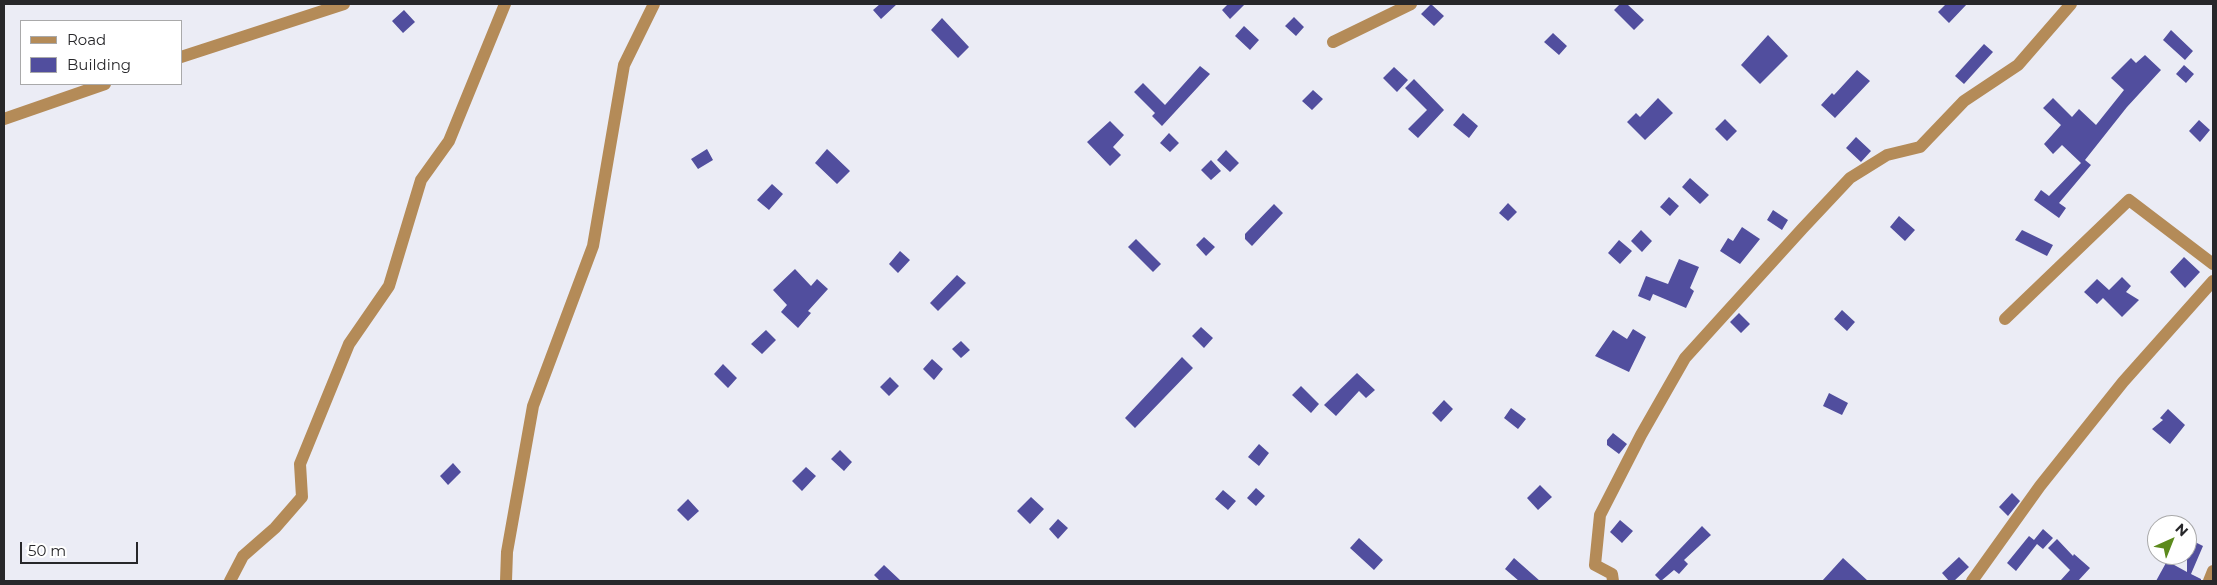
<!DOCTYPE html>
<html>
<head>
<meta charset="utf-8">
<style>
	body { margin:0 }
	#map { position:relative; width:2217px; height:585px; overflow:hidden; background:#ebecf5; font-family:Montserrat,sans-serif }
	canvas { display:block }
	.frame { position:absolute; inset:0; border:5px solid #27272a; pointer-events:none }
	.legend { position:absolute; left:20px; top:20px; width:162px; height:65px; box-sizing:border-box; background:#fff; border:1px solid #a9a9aa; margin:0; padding:6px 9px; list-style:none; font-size:15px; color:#27272a }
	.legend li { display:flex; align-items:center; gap:10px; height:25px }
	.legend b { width:25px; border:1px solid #a9a9aa }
	.north { position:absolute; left:2147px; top:515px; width:50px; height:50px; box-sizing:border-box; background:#fff; border:1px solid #a9a9aa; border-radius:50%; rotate:44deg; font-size:14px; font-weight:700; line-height:20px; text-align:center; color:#27272a }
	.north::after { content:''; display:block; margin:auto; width:18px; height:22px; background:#5c8a1c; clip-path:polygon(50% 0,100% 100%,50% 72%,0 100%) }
	.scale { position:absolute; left:20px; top:542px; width:118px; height:22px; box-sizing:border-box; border:2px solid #27272a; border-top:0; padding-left:6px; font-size:15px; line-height:18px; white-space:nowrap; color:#27272a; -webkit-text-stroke:4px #fff; paint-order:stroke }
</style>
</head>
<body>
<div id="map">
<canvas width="2217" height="585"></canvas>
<div class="frame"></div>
<ul class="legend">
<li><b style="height:6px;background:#b48b58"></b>Road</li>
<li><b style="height:14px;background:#514e9e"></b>Building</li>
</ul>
<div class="north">N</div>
<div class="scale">50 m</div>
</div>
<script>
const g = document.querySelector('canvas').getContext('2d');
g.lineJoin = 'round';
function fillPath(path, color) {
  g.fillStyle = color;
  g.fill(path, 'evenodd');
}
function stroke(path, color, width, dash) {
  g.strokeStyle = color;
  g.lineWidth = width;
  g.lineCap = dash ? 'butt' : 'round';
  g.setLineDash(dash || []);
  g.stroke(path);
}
const building = new Path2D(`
	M880 4H897L881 19 873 10Z
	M1228 4H1245L1230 19 1222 10Z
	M1431 4 1444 16 1434 26 1421 14Z
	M1620 4H1627L1644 20 1634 30 1614 10Z
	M1946 4H1967L1949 23 1938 12Z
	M404 10 415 22 403 33 392 21Z
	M1294 17 1304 27 1296 36 1285 26Z
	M942 18 969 47 958 58 931 30Z
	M1244 26 1259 40 1250 50 1235 36Z
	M2171 30 2193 51 2185 60 2163 40Z
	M1553 33 1567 46 1559 55 1544 42Z
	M1768 35 1788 56 1760 84 1741 65Z
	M1984 44 1993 52 1964 84 1955 76Z
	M2145 55 2161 70 2127 107 2085 160 2091 165 2059 203 2066 208 2059 218 2034 200 2041 190 2049 196 2081 163 2062 145 2053 154 2044 144 2061 125 2043 108 2053 98 2072 117 2079 109 2096 125 2124 90 2111 78 2131 58 2136 63Z
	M2184 65 2194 74 2186 83 2176 74Z
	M1200 66 1210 74 1162 126 1152 116 1155 113 1134 92 1143 83 1165 105Z
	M1394 67 1408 80 1397 92 1383 78Z
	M1857 70 1870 81 1835 118 1821 105 1832 93 1834 95Z
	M1414 79 1444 110 1418 138 1408 129 1427 110 1405 88Z
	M1313 90 1323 99 1312 110 1302 101Z
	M1658 98 1673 113 1645 140 1627 122 1636 113 1640 117Z
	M1463 113 1478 126 1469 138 1453 125Z
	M1725 119 1737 131 1727 141 1715 129Z
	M2199 120 2210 130 2200 142 2189 131Z
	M1110 121 1124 135 1113 147 1121 155 1110 166 1087 142Z
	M1169 133 1179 143 1170 152 1160 143Z
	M1856 137 1871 151 1861 162 1846 148Z
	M707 149 713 160 698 169 691 159Z
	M827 149 850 171 837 184 815 163Z
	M1226 150 1239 163 1230 172 1217 160Z
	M1211 160 1221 171 1211 180 1201 170Z
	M1690 178 1709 195 1700 204 1682 187Z
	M772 184 783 194 769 210 757 200Z
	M1669 197 1679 206 1670 216 1660 207Z
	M1508 203 1517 212 1508 221 1499 213Z
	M1274 204 1283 213 1252 246 1245 239V234Z
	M1773 210 1788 220 1782 230 1767 220Z
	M1899 216 1915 230 1905 241 1890 227Z
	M1742 227 1760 239 1740 264 1720 251 1728 238 1733 241Z
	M1641 230 1652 241 1642 252 1631 241Z
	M2022 230 2053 245 2047 256 2015 240Z
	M1204 237 1215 247 1206 256 1196 245Z
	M1136 239 1161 264 1153 272 1128 247Z
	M1619 240 1632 251 1620 264 1608 253Z
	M900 251 910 260 898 273 889 264Z
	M2184 257 2200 272 2185 288 2170 272Z
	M1679 259 1699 267 1690 288 1694 291 1686 308 1653 294 1650 301 1638 296 1646 276 1668 284Z
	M795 269 811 286 817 279 828 289 808 311 811 313 798 328 781 312 787 305 773 290Z
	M957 275 966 283 938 311 930 303Z
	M2122 277 2131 286 2126 292 2139 300 2122 317 2103 298 2097 304 2084 292 2097 279 2109 290Z
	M1842 310 1855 322 1847 331 1834 319Z
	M1739 313 1750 324 1741 333 1730 322Z
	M1201 327 1213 338 1204 348 1192 336Z
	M1633 329 1646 337 1629 372 1595 356 1613 330 1627 339Z
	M766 330 776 340 762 354 751 344Z
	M961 341 970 350 961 358 952 349Z
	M1182 357 1193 368 1135 428 1125 418Z
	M932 359 943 369 934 380 923 369Z
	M723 364 737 378 728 388 714 374Z
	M1357 373 1375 390 1366 398 1359 391 1336 416 1324 405Z
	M890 377 899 386 889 396 880 387Z
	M1301 386 1319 404 1311 413 1292 395Z
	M1829 393 1848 403 1842 415 1823 406Z
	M1444 400 1453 409 1441 422 1432 413Z
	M1511 408 1526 419 1518 429 1504 418Z
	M2168 409 2185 425 2170 444 2152 429 2163 420 2160 418Z
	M1613 433 1627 444 1619 454 1607 445V440Z
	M1259 444 1269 453 1259 466 1248 457Z
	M840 450 852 462 844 471 831 459Z
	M453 463 461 472 448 485 440 476Z
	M806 467 816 476 802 491 792 481Z
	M1540 485 1552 497 1538 510 1527 498Z
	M1256 488 1265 496 1256 506 1247 498Z
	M1223 490 1236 501 1228 510 1215 499Z
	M2012 493 2020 501 2008 516 1999 507Z
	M1031 497 1044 509 1030 524 1017 511Z
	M688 499 699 511 688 521 677 510Z
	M1058 519 1068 528 1058 539 1049 529Z
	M1620 520 1633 531 1622 543 1610 532Z
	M1702 526 1711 535 1684 560 1688 564 1679 574 1674 570 1661 581 1655 575Z
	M2043 529 2053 538 2043 549 2037 544 2016 571 2007 563 2029 536 2034 540Z
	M1359 538 1383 560 1374 570 1350 548Z
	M2187 538 2203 546 2191 574 2201 579V581H2156L2167 561 2187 572Z
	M2057 539 2073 556 2074 554 2090 568 2078 581H2060L2070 570 2048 548Z
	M1959 557 1969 567 1954 581H1949L1942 573Z
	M1514 558 1540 581H1519L1505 569Z
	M1843 558 1868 581H1822Z
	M884 565 901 581H880L874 575Z`);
const minor = new Path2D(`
	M1333 42 1411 4
	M181 57 344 4
	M4 119 105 84
	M2005 319 2129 200 2213 264
	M230 581 243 556 275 528 302 497 300 464 349 344 389 286 421 180 449 141 505 4
	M506 581 507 552 533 406 593 246 624 65 654 4
	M1613 581 1612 574 1595 565 1600 515 1641 435 1685 358 1802 229 1850 178 1887 155 1920 147 1964 101 2018 65 2071 4
	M1972 581 2040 486 2123 382 2213 281
	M2209 581 2213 571`);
fillPath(building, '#514e9e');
stroke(minor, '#b48b58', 12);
</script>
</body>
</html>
